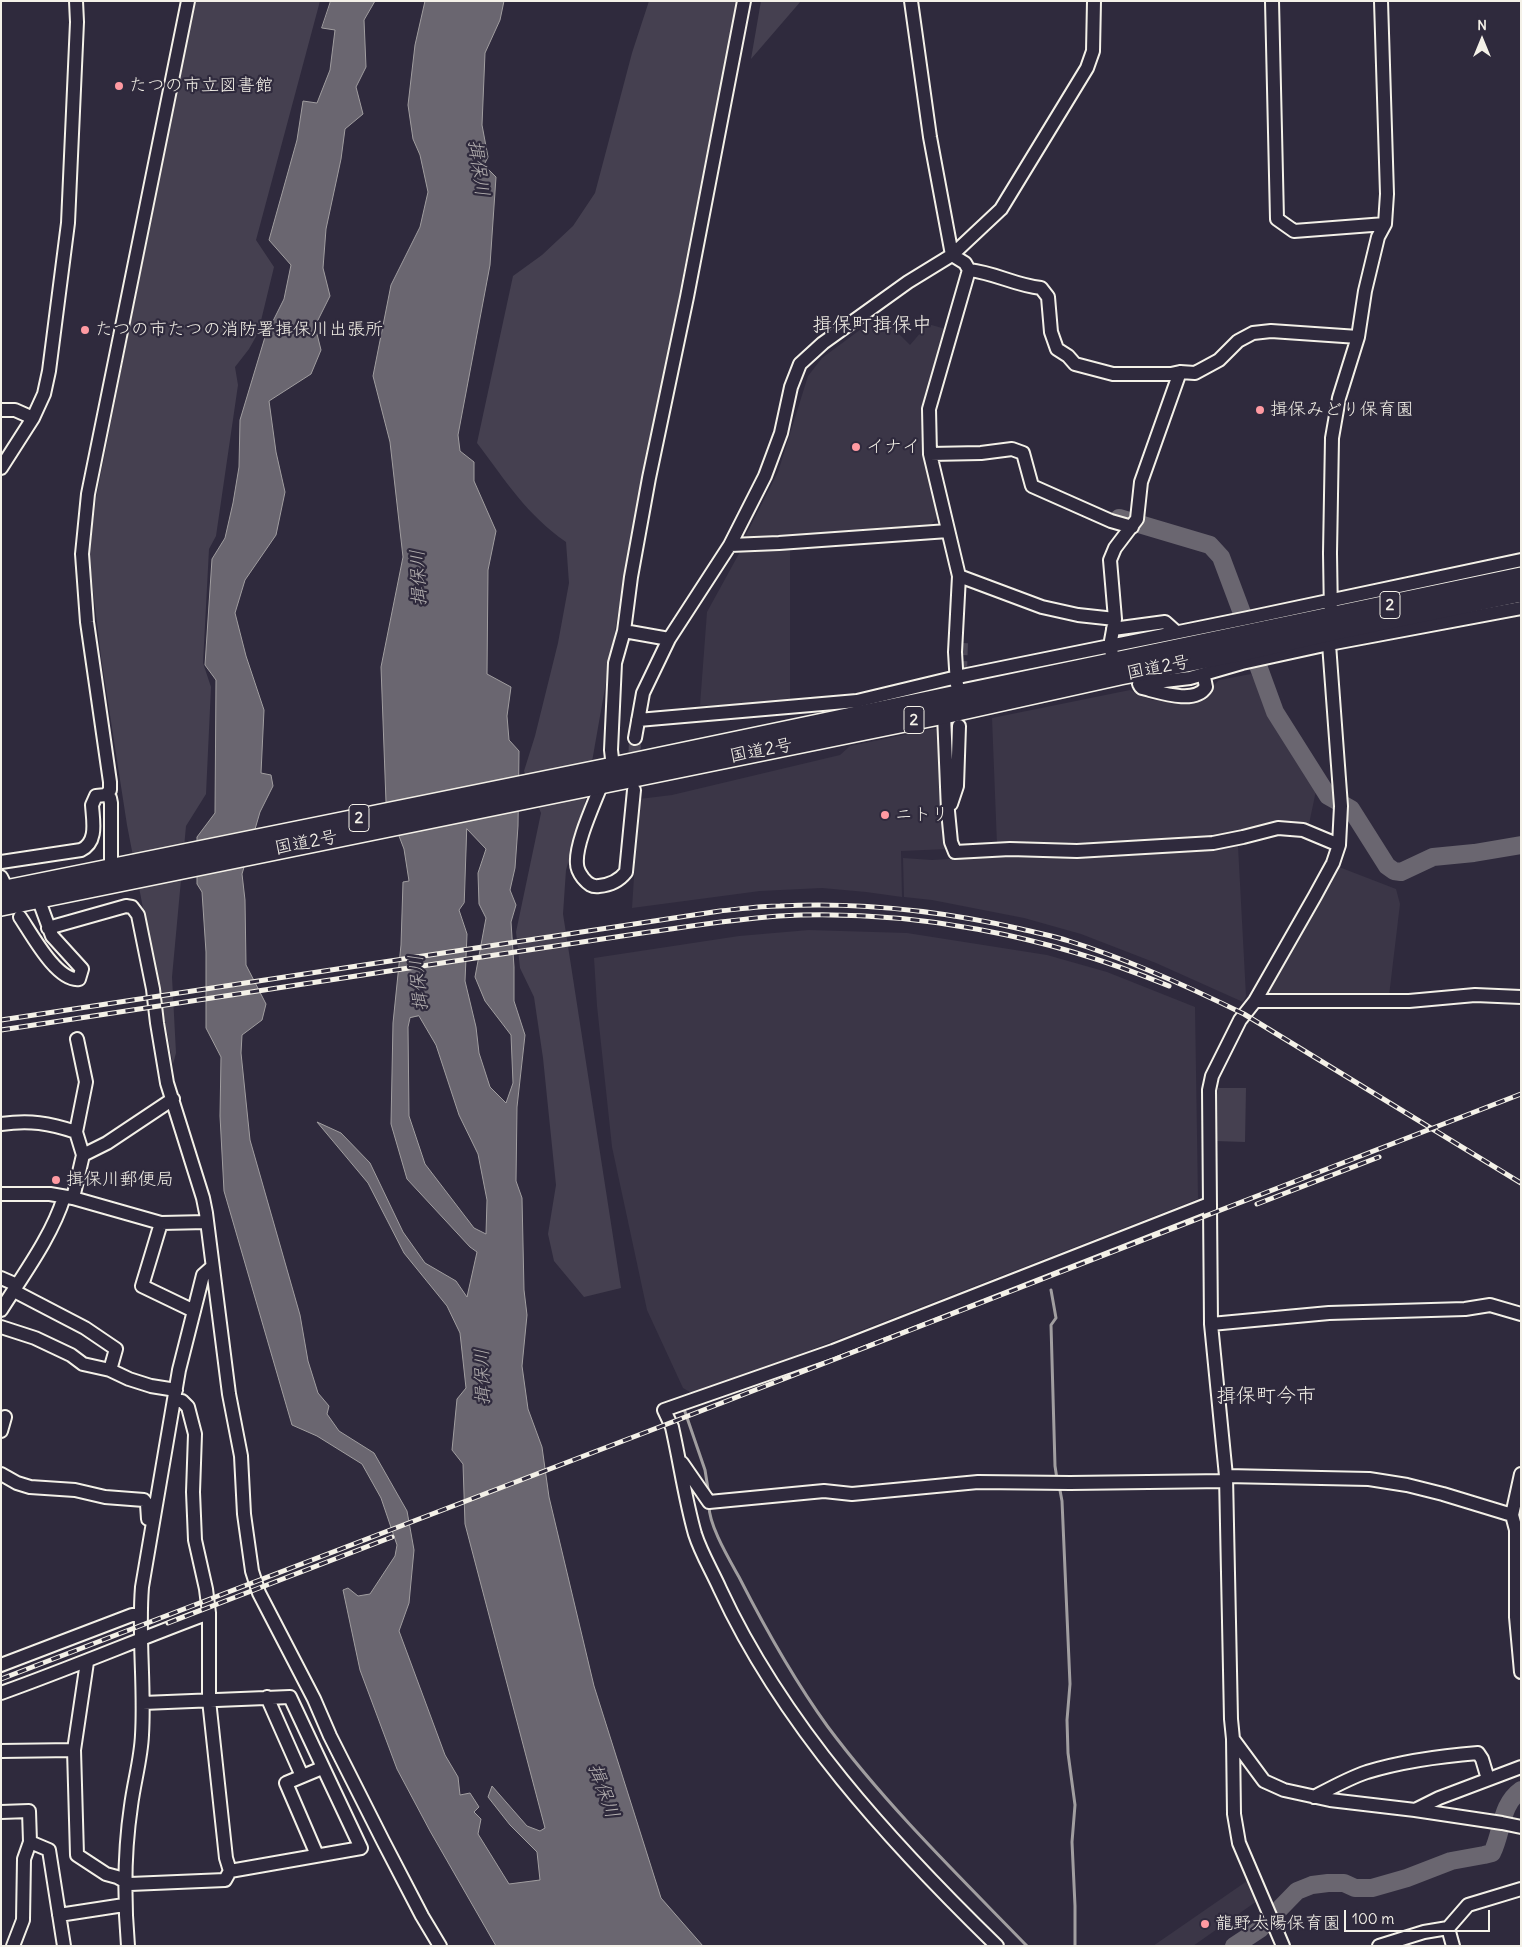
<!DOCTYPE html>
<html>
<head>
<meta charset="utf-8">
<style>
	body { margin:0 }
	#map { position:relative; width:1522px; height:1947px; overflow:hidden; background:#2f2a3d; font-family:Delius,sans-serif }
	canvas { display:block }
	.frame { position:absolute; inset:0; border:2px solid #f4f1e8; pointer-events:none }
	.north { position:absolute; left:1457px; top:15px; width:50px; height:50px; -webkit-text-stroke:4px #2f2a3d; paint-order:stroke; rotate:0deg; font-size:14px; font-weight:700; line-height:20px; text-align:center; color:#f4f1e8 }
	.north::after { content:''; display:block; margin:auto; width:18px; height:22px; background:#f4f1e8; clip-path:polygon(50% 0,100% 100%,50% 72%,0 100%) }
	.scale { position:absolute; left:1344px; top:1910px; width:146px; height:22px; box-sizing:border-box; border:2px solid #f4f1e8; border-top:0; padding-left:6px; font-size:15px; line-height:18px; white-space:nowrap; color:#f4f1e8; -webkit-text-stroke:4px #2f2a3d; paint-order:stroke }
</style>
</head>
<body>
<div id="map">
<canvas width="1522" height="1947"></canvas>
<div class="frame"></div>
<div class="north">N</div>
<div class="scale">100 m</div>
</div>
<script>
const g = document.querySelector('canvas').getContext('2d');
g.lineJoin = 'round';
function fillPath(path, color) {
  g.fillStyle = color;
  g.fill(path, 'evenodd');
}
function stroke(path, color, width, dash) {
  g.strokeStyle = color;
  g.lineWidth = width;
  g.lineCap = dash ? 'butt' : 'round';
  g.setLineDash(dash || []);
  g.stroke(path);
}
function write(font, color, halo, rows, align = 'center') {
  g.font = font + ' Delius,"Klee One",sans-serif';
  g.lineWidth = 4.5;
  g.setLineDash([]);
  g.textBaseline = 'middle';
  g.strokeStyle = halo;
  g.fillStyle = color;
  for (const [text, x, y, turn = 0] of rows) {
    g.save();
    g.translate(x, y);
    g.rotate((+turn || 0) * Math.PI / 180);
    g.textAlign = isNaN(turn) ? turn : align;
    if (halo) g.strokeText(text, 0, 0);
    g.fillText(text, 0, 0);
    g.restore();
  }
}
const built = new Path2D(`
	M880 315 910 345 928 324 949 330 926 456 938 517 932 524 752 539 746 535 778 472 808 376 822 358Z
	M790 549V701L729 706 700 705 707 612 741 550Z
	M1251 674 1292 754 1317 786 1309 824 1287 821 1210 839 1056 847 997 845 992 718 1130 690 1152 700 1198 702 1219 680Z
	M932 729H940L948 849 901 851 902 897 866 892 822 888 760 891 632 908 639 799 672 795 840 755 850 746Z
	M1238 846 1246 996 1243 1002 1156 963 1081 934 1024 918 932 900 904 897 903 858 932 860 1011 855 1106 858Z
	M1339 867 1396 889 1400 904 1389 996 1271 999 1267 990Z
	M809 930 907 933 1047 955 1107 972 1195 1007 1198 1199 695 1395 683 1388 647 1310 612 1147 597 1006 594 958 739 936Z
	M1247 1881 1257 1901 1193 1946H1153Z`);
const green = new Path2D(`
	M194 1H320L256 240 274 267 258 333 249 349 235 367 238 385 216 536 209 549 203 663 211 687 206 794 186 826 172 977 176 1053 173 1064 127 825 101 657 89 556 96 498Z
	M649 1H738L706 157 627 563 584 807 566 870 563 914 621 1288 584 1297 554 1261 548 1234 556 1185 543 1058 534 997 520 968 516 932 541 813 524 771 535 736 558 643 569 583 566 542C526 514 506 481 477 443L513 276 542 255 573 226 595 193 632 53Z
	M761 1H801L751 59Z
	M1218 1088H1246L1245 1142 1215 1141 1216 1098Z`);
const water = new Path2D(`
	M331 1H375L364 20 366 67 356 87 363 114 345 129 341 159 326 229 323 268 330 296 315 326 321 350 311 374 269 401 276 452 285 492 276 535 245 580 235 613 246 656 264 710 261 773 271 775 273 786 260 812 242 874 245 900 246 965 266 1004 262 1020 242 1035 241 1053 250 1140 300 1315 308 1361 318 1393 329 1406 327 1414 339 1431 374 1453 407 1511 414 1550 409 1603 399 1631 445 1755 458 1777 460 1795 470 1793 479 1807 474 1812 481 1819 478 1834 509 1884 540 1880 537 1852 510 1825 488 1797 492 1786 527 1826 540 1831 545 1828 465 1524 463 1464 452 1450 457 1399 466 1388 460 1333 447 1306 404 1253 368 1183 317 1122 341 1133 370 1163 403 1232 425 1263 456 1281 467 1297 477 1252 470 1247 407 1179 391 1124 393 1023 401 945 403 882 409 881 404 849 386 802 381 667 403 557 390 442 373 376 391 285 420 227 428 192 420 155 413 139 408 105 415 45 425 1H504L500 20 485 53 482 125 488 157 484 165 496 177 490 265 458 435 460 451 474 462V481L496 531 488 570 487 674 511 687 507 716 509 740 519 751 518 826 515 868 510 890 516 905 511 922 514 967V1001L525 1035 517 1107 516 1181 522 1198 524 1290 527 1315 522 1366 528 1409 542 1447 549 1497 594 1686 661 1898 703 1946H496L430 1831 397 1769 360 1670 343 1590 348 1588 358 1596 370 1594 395 1556 397 1545 381 1498 362 1464 317 1436 292 1425 224 1191 220 1116 221 1057 206 1028V952L202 892 197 884V837L215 813 216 680 205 665 212 559 225 538 233 503 239 467 240 420 265 337 284 299 291 265 269 240 297 140 303 101 317 103 330 70 335 30 322 28ZM467 829 486 849 478 873 479 904 486 918 475 977 485 1001 511 1035 513 1083 506 1103 490 1087 479 1053 476 1027 465 981 467 934 459 910 464 903ZM419 1016 436 1045 459 1115 478 1154 487 1200 486 1234 474 1228 425 1164 409 1116 408 1027 410 1018Z`);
const stream = new Path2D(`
	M1051 1290 1056 1318 1051 1325 1055 1466 1057 1479
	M683 1406 705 1470 709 1495
	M1059 1485 1062 1501 1070 1684 1067 1720 1068 1753 1075 1805 1072 1842 1075 1906V1946
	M709 1504C708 1524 729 1559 739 1577 765 1628 794 1680 828 1727 887 1806 959 1876 1027 1946`);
const river = new Path2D(`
	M1119 518 1210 545 1221 557 1242 613 1252 649 1275 712 1328 796 1351 809 1387 866 1394 871 1401 872 1433 857 1474 853 1521 845
	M1234 1946 1260 1929 1297 1891 1312 1885 1328 1883H1344L1355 1888H1372L1407 1878 1451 1861 1484 1855 1492 1853C1503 1831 1500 1805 1521 1790`);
const minorTunnel = new Path2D(`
	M961 673 962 641
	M634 770 635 738`);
const minor = new Path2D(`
	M911 1 930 137 952 255 965 263 969 270 929 409 930 454 959 576 955 652 957 685
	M1272 1 1277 219 1294 231 1385 224
	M969 270C996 273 1014 285 1041 288L1048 297 1051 332 1057 349 1068 356 1075 364 1113 374H1171L1180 372 1195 373 1219 360 1238 341 1253 333 1271 331 1358 337
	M1 410H15L33 418
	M930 454 981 453 1012 449 1023 453 1032 486 1111 521 1132 527
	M1 468 33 418 44 394 49 371 68 223 77 22 76 1
	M730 545 779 543 948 531
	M959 576 1042 607 1078 615 1115 619
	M1113 629 1165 622 1174 630
	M624 631 669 639
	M1112 654 1110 646 1115 619 1110 560 1115 548 1137 519 1141 482 1180 372
	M1139 684 1190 678 1242 663 1329 644 1521 608
	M1140 686 1142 688C1159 692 1195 705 1206 687L1204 677
	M944 714 948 811 951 842 955 852 1010 849 1077 851 1213 843 1243 837 1278 828 1303 830 1339 845
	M638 720 857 701 957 677 1248 618 1521 560
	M635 738 643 693 669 639 730 545 765 476 781 433 791 387 800 364 823 343 908 282 952 255 1001 209 1087 68 1093 51 1094 1
	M613 767 611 750 615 663 624 631 631 577 649 478 687 297 744 1
	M602 783C594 804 575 844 577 864 577 869 580 874 583 878 588 884 592 887 599 886 610 885 619 881 626 872L634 790
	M106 795 110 790V782L87 622 82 554 88 494 188 1
	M106 795 110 798 111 803V868
	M951 804 957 786 959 726
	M1 862 81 850C98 842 93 821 92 805L96 796 106 795
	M1 877 3 881
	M20 917C31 933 57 982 79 979L82 969 52 936 38 898
	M48 928 126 906 132 907 138 915 153 989 157 1023 167 1083 203 1198 206 1213 229 1394 241 1456 244 1514 252 1571 259 1593 314 1699 330 1736 383 1841 422 1916 440 1946
	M1255 1001H1409L1475 995 1521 997
	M1 1124C30 1120 49 1123 76 1132L83 1155
	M76 1132 86 1082 77 1039
	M1 1194H50L73 1198 161 1223 207 1222
	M73 1198 83 1155 107 1143 173 1099
	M161 1223 142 1286 194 1311
	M1 1278 17 1285
	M14 1291 85 1328 116 1349 110 1370
	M1 1310C23 1275 52 1236 64 1197
	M1211 1324 1329 1313 1465 1309 1490 1305 1521 1314
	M1 1327 35 1338 71 1355 83 1364 110 1370 129 1379 151 1386 176 1390
	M1 1431 5 1417
	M682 1463 709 1502 824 1491 852 1494 978 1482 1070 1483 1226 1481
	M1 1474 17 1483 30 1487 75 1490 105 1497 144 1500 147 1504 148 1519
	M1521 1474 1512 1515 1516 1530V1617L1521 1672
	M1226 1476 1369 1479 1407 1485 1443 1494 1512 1515
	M87 1662 74 1750 77 1855 106 1874 117 1877 130 1884 225 1880 230 1871 226 1858 209 1700V1613L206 1589 195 1540 193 1492 195 1434 188 1407 182 1401H175
	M1 1665 132 1615H140
	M1 1693C71 1668 139 1639 209 1613
	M267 1697 302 1776
	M143 1703 290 1697 361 1848 230 1871
	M1233 1739 1264 1781 1284 1790 1330 1800 1415 1810 1502 1823 1521 1827
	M1 1751 74 1750
	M1314 1797C1331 1788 1349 1778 1367 1772 1403 1761 1441 1756 1478 1753L1482 1759 1488 1779
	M1415 1810 1439 1798 1521 1767
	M1 1812 29 1811 30 1842 24 1859 23 1920 13 1946
	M30 1842 49 1850 64 1946
	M317 1855 286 1783 322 1768
	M59 1915 124 1905
	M1448 1928 1453 1946
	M128 1946C124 1899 124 1853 131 1806 134 1782 141 1759 142 1735 145 1686 138 1636 142 1587L179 1370 203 1275 212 1267
	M997 1946C890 1842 783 1725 720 1589 712 1571 701 1553 695 1534 685 1499 680 1462 672 1427L664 1410 833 1351 1209 1204
	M1283 1946 1239 1843 1234 1814 1233 1739 1231 1719 1226 1476 1211 1324 1209 1090 1212 1076 1240 1020 1255 1001 1315 896 1333 863 1339 845 1341 806 1329 644 1331 617 1330 553 1332 438 1339 398 1358 337 1365 291 1378 237 1385 224 1387 194 1381 1
	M1379 1946 1424 1932 1448 1928 1468 1905 1521 1889`);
const highway = new Path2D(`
	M1 891 613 767 1521 577
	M1 906 944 714 1120 675 1243 651 1331 631 1521 592`);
const rail = new Path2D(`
	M1 1020 720 911C740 909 760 906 780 906 861 902 942 911 1021 929 1037 933 1054 936 1069 941 1130 960 1187 986 1244 1014L1521 1183
	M1 1030C152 1007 304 984 455 961 520 951 584 942 649 932 692 926 736 919 779 916 912 909 1046 935 1169 986
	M1257 1204 1379 1157
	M168 1623 392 1537
	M1 1679 649 1431 1521 1094`);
const markers = [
	[119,86,5,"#ff9aa2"],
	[85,330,5,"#ff9aa2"],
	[1260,410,5,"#ff9aa2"],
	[856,447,5,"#ff9aa2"],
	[885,815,5,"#ff9aa2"],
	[56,1180,5,"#ff9aa2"],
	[1205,1924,5,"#ff9aa2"]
];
const shields = [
	[1390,605,20],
	[914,720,20],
	[359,818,20]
];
const shieldNames = [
	["2",1390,605],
	["2",914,720],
	["2",359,818]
];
const poiNames = [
	["たつの市立図書館",129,86],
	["たつの市たつの消防署揖保川出張所",95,330],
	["揖保みどり保育園",1270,410],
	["イナイ",866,447],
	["ニトリ",895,815],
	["揖保川郵便局",66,1180],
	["龍野太陽保育園",1215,1924]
];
const streetNames = [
	["国道2号",1158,668,-11],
	["国道2号",761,751,-11],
	["国道2号",306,843,-11]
];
const waterNames = [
	["揖保川",478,168,82],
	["揖保川",419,578,-92],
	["揖保川",419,983,-96],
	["揖保川",483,1377,-91],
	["揖保川",603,1791,70]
];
const quarterNames = [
	["揖保町揖保中",872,325],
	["揖保町今市",1266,1396]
];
fillPath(built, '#3b3647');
fillPath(green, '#454050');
fillPath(water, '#6a6670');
stroke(water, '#a19ea0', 1);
stroke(stream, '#a19ea0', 3);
stroke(river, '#6a6670', 18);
stroke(minorTunnel, '#4d4857', 12, [12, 6]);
stroke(minor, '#f4f1e8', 16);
stroke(highway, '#f4f1e8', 22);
stroke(minor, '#2f2a3d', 12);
stroke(highway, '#2f2a3d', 19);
stroke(rail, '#f4f1e8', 5);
stroke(rail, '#2f2a3d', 3, [9]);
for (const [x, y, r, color] of markers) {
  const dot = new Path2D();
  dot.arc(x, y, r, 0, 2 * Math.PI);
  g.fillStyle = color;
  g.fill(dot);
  stroke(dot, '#2f2a3d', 2);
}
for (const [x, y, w] of shields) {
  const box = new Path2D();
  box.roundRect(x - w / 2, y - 13.5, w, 27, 4);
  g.fillStyle = '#2f2a3d';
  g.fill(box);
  stroke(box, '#f4f1e8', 1);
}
write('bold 16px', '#f4f1e8', null, shieldNames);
write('18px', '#f4f1e8', '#2f2a3d', poiNames, 'left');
write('18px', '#f4f1e8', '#2f2a3d', streetNames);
write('italic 19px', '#b6b2b2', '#2f2a3d', waterNames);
write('20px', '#f4f1e8', '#2f2a3d', quarterNames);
</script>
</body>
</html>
